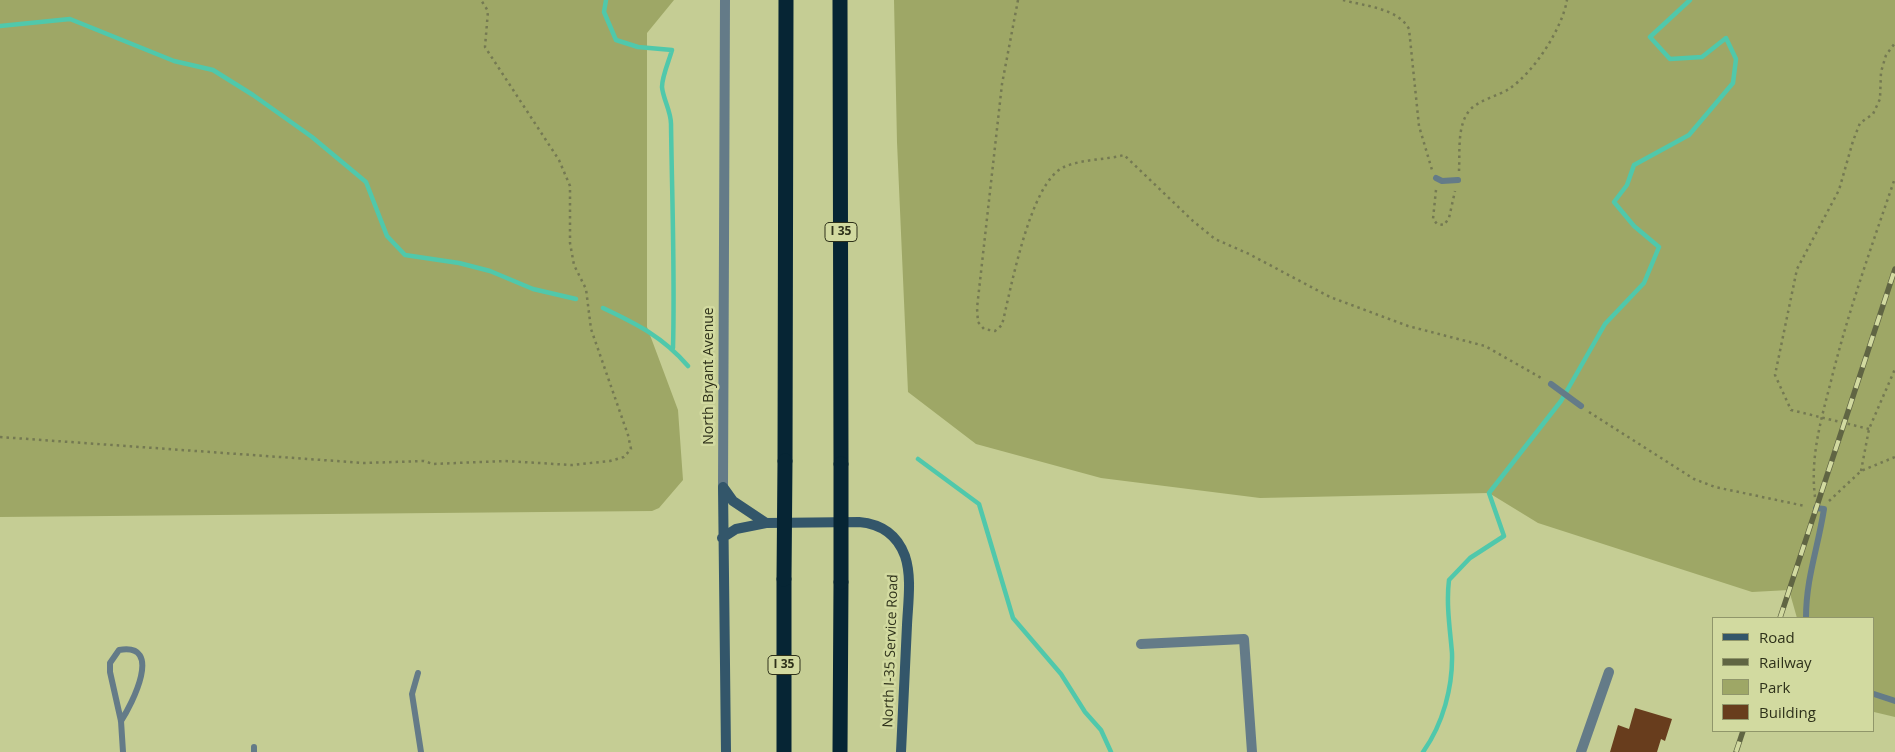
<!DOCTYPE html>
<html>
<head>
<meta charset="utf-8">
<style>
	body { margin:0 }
	#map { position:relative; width:1895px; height:752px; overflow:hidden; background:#c5cd94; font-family:"Open Sans",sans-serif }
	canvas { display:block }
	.legend { position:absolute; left:1712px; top:617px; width:162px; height:115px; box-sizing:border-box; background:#d2daa0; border:1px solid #90966a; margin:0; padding:6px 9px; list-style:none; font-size:15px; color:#2e311a }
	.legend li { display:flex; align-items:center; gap:10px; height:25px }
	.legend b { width:25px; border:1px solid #90966a }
</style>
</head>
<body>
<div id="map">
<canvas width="1895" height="752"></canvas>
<ul class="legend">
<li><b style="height:6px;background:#33566a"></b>Road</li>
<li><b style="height:6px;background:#606543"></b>Railway</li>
<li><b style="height:14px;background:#9ea766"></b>Park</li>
<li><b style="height:14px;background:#683d1d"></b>Building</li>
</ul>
</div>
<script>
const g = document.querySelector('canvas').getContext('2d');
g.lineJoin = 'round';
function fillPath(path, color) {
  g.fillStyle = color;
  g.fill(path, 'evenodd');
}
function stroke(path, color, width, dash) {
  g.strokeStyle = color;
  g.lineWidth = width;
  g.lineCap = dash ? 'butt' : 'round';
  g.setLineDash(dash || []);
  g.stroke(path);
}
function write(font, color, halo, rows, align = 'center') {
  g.font = font + ' "Open Sans",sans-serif';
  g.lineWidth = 5;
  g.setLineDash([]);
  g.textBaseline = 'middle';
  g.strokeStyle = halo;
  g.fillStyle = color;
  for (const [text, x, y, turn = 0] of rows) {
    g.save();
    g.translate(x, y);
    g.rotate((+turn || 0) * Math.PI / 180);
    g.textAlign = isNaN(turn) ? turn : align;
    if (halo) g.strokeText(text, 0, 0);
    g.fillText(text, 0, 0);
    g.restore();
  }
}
const green = new Path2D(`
	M0 0H674L647 33V327L678 410 683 480 659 508 652 511 0 517Z
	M894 0H1895V717L1874 712V618H1797L1789 590 1752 592 1538 523 1489 493 1260 498 1101 478 976 444 908 392 897 142Z`);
const stream = new Path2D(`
	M606 0 604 12 616 40 638 47 672 50C669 61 662 76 662 87 663 99 671 111 671 124 672 199 675 273 673 348
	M0 26 70 19 174 61 213 70 253 95 312 137 366 182 387 236 405 255 459 263 490 271 533 289 576 299
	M603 308C637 324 663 337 688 366
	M918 459 979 504 1013 618 1061 674 1085 712 1101 730 1111 752
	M1423 752C1443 724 1453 687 1452 653 1450 629 1446 604 1449 580L1470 558 1504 536 1489 493 1561 401 1605 324 1644 283 1659 247 1634 226 1614 202 1627 185 1634 165 1689 135 1733 83 1736 59 1726 38 1702 57 1670 59 1650 37 1690 0`);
const building = new Path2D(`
	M1635 708 1672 719 1665 741 1661 739 1657 752H1610L1618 725 1629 729Z`);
const path = new Path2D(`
	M1018 0 1002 84 977 308 978 322 984 329 995 331 1002 325C1011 289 1030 182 1064 167 1082 159 1105 160 1124 155L1193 221 1215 239 1249 254 1330 297 1408 326 1485 346 1543 379
	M1343 0C1364 6 1398 8 1409 29L1419 126 1432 170
	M1459 171C1460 152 1457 126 1469 111 1478 100 1498 96 1509 89 1534 72 1562 29 1567 0
	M1436 190 1433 219 1437 224 1444 225 1449 218 1455 191
	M1589 412 1694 479 1715 487 1805 506
	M1869 429 1791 410 1775 375 1797 269 1839 190 1853 141 1860 123 1873 114 1880 99 1881 72 1886 55 1895 43
	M0 437 364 463 424 461 433 464 505 461 572 465 610 461 624 457 631 449 628 435 591 329 586 289 574 265 570 243V186L559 160 485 47 488 11 481 0
	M1861 471 1869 429 1895 369
	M1815 497C1810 457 1821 420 1831 381 1848 312 1872 245 1895 178
	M1829 501 1861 471 1895 457`);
const service = new Path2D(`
	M1436 178 1442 181 1458 180
	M1551 384 1581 406
	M1806 618C1806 578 1818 548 1824 509L1816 508
	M418 673 412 694 421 752
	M1874 694 1895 701
	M121 721C132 704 164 642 119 650L110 663V672L121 721 123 752
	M254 752V747`);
const minor = new Path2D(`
	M1141 644 1244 639 1252 752
	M1581 752 1609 672`);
const tertiary = new Path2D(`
	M723 487 725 0`);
const secondary = new Path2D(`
	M723 487 726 752
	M723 487 733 501 766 523
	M722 538 736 529 766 523 859 522C881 524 897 534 905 556 912 577 908 603 907 625 905 667 903 710 901 752`);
const motorway = new Path2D(`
	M840 0 841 464
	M785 461 786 0
	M784 579V752
	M840 752 841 582`);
const rail = new Path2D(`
	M1780 618 1895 269
	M1736 752 1743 731`);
const motorwayBridge = new Path2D(`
	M841 464V582
	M784 579 785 461`);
const shields = [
	[841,232,32],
	[784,665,32]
];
const shieldNames = [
	["I 35",841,232],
	["I 35",784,665]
];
const streetNames = [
	["North Bryant Avenue",709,376,-90],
	["North I-35 Service Road",891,651,-88]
];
fillPath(green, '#9ea766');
stroke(stream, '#50c8ab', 4.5);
fillPath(building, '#683d1d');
stroke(path, '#747952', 2.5, [2.5, 4]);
stroke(service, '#647b88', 6);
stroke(minor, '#647b88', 10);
stroke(tertiary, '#647b88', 10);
stroke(secondary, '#33566a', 10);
stroke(motorway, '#062534', 15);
stroke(rail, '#606543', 5.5);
stroke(rail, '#d2daa0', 4, [11]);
stroke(motorwayBridge, '#062534', 15);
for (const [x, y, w] of shields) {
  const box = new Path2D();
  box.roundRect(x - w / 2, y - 9.5, w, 19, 4);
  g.fillStyle = '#d2daa0';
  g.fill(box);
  stroke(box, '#2e311a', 1);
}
write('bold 12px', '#2e311a', null, shieldNames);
write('14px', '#2e311a', '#d2daa0', streetNames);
</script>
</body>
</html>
